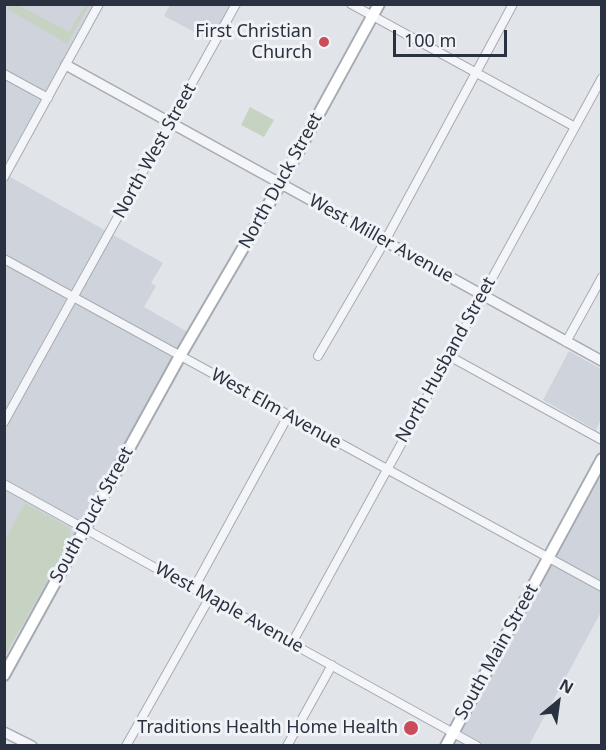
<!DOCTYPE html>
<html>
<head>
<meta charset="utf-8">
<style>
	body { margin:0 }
	#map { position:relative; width:606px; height:750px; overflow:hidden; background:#e1e4e9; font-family:"Noto Sans",sans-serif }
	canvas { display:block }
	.frame { position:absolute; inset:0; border:6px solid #2a3140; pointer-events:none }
	.north { position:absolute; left:528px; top:672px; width:60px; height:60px; -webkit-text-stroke:4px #f1f3f7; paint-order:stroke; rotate:29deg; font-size:16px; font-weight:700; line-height:24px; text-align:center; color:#2a3140 }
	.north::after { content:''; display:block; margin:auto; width:21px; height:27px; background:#2a3140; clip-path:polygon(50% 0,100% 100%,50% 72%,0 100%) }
	.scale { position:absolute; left:393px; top:30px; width:114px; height:27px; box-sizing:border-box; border:3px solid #2a3140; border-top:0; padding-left:8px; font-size:18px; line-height:21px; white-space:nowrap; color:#2a3140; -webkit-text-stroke:4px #f1f3f7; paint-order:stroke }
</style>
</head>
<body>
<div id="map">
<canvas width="606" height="750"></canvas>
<div class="frame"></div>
<div class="north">N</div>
<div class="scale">100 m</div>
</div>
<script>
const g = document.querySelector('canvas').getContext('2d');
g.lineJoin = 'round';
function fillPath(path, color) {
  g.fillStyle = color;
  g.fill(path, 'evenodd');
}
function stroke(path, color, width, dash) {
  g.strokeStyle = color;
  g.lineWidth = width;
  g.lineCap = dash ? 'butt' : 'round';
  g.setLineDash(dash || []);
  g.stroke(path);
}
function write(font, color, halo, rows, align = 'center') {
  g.font = font + ' "Noto Sans",sans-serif';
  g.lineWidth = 6;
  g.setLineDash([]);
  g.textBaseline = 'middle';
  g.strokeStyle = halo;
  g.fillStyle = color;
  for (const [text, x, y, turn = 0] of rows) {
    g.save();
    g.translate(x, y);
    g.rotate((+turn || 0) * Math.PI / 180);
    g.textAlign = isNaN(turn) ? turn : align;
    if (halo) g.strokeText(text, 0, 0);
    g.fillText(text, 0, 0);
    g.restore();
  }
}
const built = new Path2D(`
	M5 5H99L5 172Z
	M170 5H236L215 43 164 16Z
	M5 174 163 263 151 283 156 286 144 307 193 335 5 656Z
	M569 351 601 369V419L596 430 543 400Z
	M601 476V612L529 745 453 746Z`);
const green = new Path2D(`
	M10 5H18L69 32 85 5H89L67 44 8 9Z
	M250 107 274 120 264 137 241 125Z
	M25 503 70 528V539L5 656V540Z`);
const minor = new Path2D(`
	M351 4 575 127
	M4 74 48 98
	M4 177 99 4
	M4 259 602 587
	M566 342 602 277
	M318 356 385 241 513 4
	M449 356 602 440
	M4 422 236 4
	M4 484 477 746
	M194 588 288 416
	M292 643 602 78
	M126 746 210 597
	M287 746 332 665`);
const tertiary = new Path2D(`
	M66 65 602 361
	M4 732 32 746`);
const secondary = new Path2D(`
	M4 675 180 356 281 183 379 4
	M446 746 602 459`);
const markers = [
	[324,42,6,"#ca4b5a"],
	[411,728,8,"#ca4b5a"]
];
const poiNames = [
	["First Christian",312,32],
	["Church",312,53],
	["Traditions Health Home Health",398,728]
];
const streetNames = [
	["North West Street",155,151,-61],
	["North Duck Street",281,181,-61],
	["West Miller Avenue",381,239,29],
	["North Husband Street",446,360,-61],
	["West Elm Avenue",276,409,29],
	["South Duck Street",92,515,-61],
	["West Maple Avenue",229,608,29],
	["South Main Street",497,652,-61]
];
fillPath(built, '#cfd3db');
fillPath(green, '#c6d3c3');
stroke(minor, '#a6abb3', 10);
stroke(tertiary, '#a6abb3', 12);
stroke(secondary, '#a6abb3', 14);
stroke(minor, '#f4f5f8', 8);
stroke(tertiary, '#f4f5f8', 9);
stroke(secondary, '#fff', 10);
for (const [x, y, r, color] of markers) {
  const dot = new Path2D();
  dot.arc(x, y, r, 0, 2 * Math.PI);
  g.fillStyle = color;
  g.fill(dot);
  stroke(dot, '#f1f3f7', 2);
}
write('18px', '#2a3140', '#f1f3f7', poiNames, 'right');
write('18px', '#2a3140', '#f1f3f7', streetNames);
</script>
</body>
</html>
